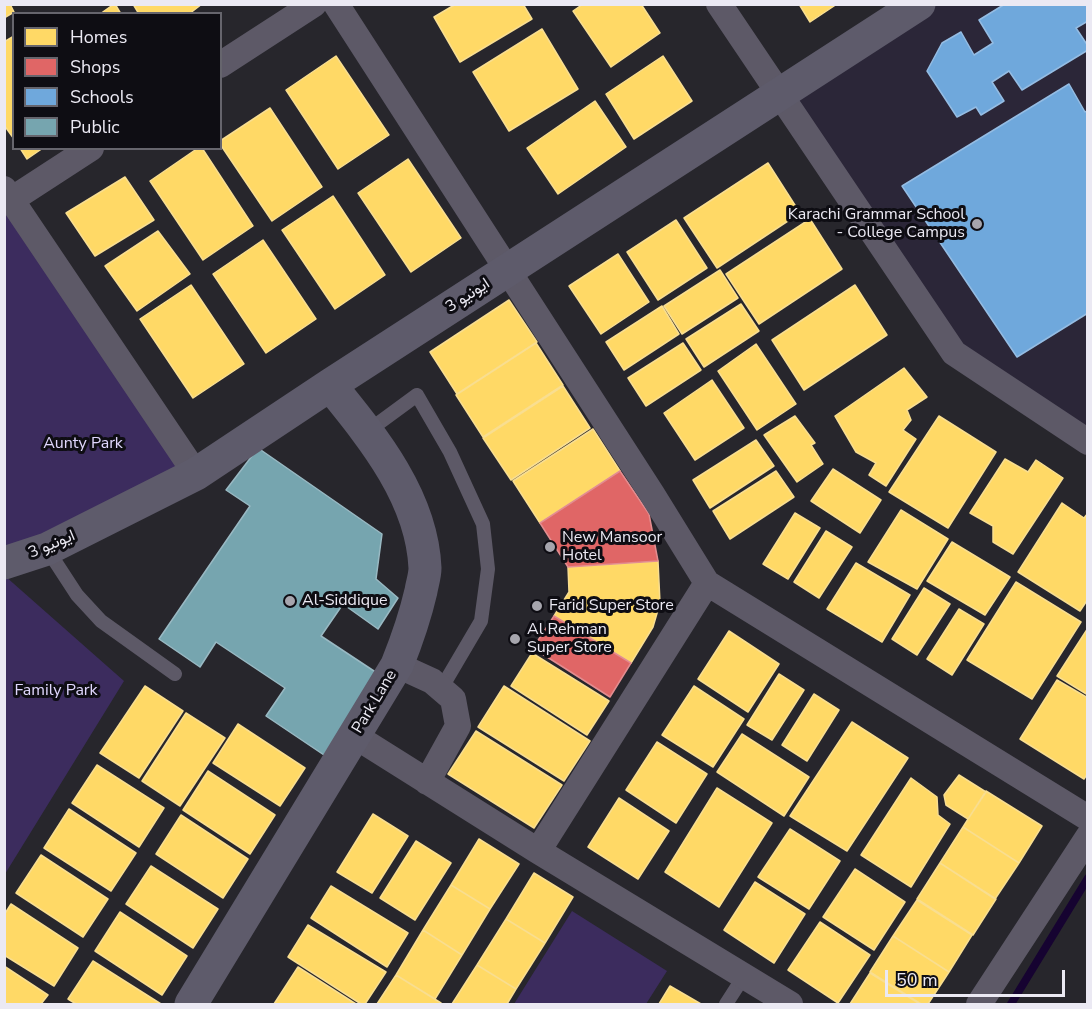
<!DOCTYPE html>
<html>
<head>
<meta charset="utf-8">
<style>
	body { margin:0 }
	#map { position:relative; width:1092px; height:1009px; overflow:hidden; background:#27262c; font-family:"Nunito Sans",sans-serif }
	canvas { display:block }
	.frame { position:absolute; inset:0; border:6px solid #ebe9f3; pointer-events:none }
	.legend { position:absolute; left:12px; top:12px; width:210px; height:138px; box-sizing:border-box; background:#0e0d13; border:2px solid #66656d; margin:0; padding:8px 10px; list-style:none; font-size:18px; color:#ebe9f3 }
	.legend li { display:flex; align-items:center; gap:12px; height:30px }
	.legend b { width:30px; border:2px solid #66656d }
	.scale { position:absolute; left:885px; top:970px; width:180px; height:27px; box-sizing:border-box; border:3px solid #ebe9f3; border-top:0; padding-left:8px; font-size:18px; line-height:21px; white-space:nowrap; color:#ebe9f3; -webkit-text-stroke:4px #0e0d13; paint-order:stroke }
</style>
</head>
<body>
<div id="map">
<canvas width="1092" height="1009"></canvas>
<div class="frame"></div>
<ul class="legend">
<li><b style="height:16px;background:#ffd966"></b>Homes</li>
<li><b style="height:16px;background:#e06666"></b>Shops</li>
<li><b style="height:16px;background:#6fa8dc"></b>Schools</li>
<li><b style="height:16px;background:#76a5af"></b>Public</li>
</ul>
<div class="scale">50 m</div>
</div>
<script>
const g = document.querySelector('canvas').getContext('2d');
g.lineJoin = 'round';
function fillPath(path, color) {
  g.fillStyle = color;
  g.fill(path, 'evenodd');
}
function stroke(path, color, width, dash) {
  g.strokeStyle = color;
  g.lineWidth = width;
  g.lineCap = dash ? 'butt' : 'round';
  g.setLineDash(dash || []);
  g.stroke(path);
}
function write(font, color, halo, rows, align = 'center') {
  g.font = font + ' "Nunito Sans",Vazirmatn,sans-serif';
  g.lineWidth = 6;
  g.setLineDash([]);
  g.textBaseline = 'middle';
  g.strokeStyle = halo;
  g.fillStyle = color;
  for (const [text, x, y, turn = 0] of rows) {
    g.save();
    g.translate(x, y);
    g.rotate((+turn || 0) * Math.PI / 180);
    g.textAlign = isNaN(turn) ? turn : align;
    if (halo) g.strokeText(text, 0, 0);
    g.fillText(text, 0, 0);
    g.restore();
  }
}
const built = new Path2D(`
	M917 5H1087V441L954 353 779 95Z`);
const green = new Path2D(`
	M4 185 196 474 4 563Z
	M5 576 124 681 5 874Z
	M572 911 667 971 646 1004H514Z`);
const homes = new Path2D(`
	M4 4H10L14 12 4 18Z
	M115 4 121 14H100L114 4Z
	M133 4H202L189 14H139Z
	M456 4H523L532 19 460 62 434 17Z
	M583 4H641L660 33 611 67 573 11Z
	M799 4H837L810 22Z
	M542 29 578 89 509 131 473 72Z
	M14 36V139L4 125V42Z
	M336 56 389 135 338 169 286 90Z
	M663 56 692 101 634 139 606 94Z
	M595 101 626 147 558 194 527 148Z
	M270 108 322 187 272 221 220 144V141Z
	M20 148H43L27 159Z
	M198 148H202L253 226 203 260 150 181Z
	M408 159 461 238 411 272 358 193Z
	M768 163 800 213 717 268 684 218Z
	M125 177 154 220 95 256 66 213Z
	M333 196 385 275 335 309 282 230Z
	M810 219 842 269 759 324 726 274Z
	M676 220 707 268 658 300 627 252Z
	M158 231 190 274 137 311 105 266Z
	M263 240 316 319 266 353 213 274Z
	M618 254 649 302 601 334 569 286Z
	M720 270 738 298 682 334 664 306Z
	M191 285 244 364 193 398 140 319Z
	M855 285 887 335 804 390 772 340Z
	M509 300 537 342 457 394 430 352Z
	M741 304 759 331 704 367 686 339Z
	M662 306 679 334 624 370 606 342Z
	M536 343 563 385 483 437 456 395Z
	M683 343 701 370 646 406 628 378Z
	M756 344 796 404 757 430 718 371Z
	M904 368 927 397 907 410 911 420 903 430 916 439 886 486 869 475 876 463 856 452 835 416Z
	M712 380 744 428 695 460 664 413Z
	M563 386 590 428 511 480 483 438Z
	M795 416 815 443 811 445 823 464 797 482 764 435Z
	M939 416 996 452 948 528 889 492Z
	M593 429 620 471 540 523 513 481Z
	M756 440 774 466 710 508 693 480Z
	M1005 459 1028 472 1036 460 1063 478 1013 554 993 542V526L970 513Z
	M833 469 881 500 860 533 811 501Z
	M776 471 794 497 730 539 713 511Z
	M1062 503 1084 518 1088 513V599L1080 611 1018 572Z
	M901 510 948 539 917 589 868 562Z
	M795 513 820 528 788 579 763 564Z
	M826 531 852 547 819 598 794 582Z
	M952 542 1010 577 985 615 927 581Z
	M658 561 660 603 653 627 631 663 554 616 569 592 568 567Z
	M856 563 910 595 882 642 827 609Z
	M1016 582 1081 622 1032 699 967 660Z
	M924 588 950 604 917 655 892 639Z
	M959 609 984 624 952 675 927 659Z
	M1088 628V695L1057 676Z
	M729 631 779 664 748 712 698 679Z
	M532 653 609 701 587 735 511 686Z
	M779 674 804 690 772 740 747 725Z
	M1057 680 1088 698V773L1084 779 1020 739Z
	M145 686 183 711 139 778 100 753Z
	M504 686 590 741 564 781 478 727Z
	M694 686 744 719 713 767 662 735Z
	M814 694 839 710 807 761 782 745Z
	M186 713 225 738 180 806 142 781Z
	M852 722 908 758 847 851 790 816Z
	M238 724 305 768 280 806 213 763Z
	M476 731 562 785 534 828 448 774Z
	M742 734 809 777 784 816 717 772Z
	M657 742 707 774 676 823 626 790Z
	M97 765 164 808 139 847 72 803Z
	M208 771 275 815 250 854 183 810Z
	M959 775 986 792 968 819 946 805 944 795Z
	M911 778 937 797 938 815 950 824 911 887 861 855Z
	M717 788 772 823 719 907 665 872Z
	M986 791 1042 826 1019 863 963 827Z
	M619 798 669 831 638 879 588 847Z
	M69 809 136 853 111 891 44 848Z
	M373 814 408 836 372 893 337 872Z
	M181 815 248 859 223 898 156 854Z
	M963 827 1019 863 995 899 940 863Z
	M790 829 840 861 809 909 758 877Z
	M479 839 519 864 490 909 451 885Z
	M416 841 451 863 415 920 380 898Z
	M41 855 108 899 83 937 16 893Z
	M940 863 996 899 973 935 917 899Z
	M151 866 218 909 193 948 126 904Z
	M855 869 905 902 874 950 823 917Z
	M534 873 573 897 545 943 506 919Z
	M755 882 805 914 774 963 724 930Z
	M451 885 490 909 462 955 423 930Z
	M331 886 408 933 387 967 311 918Z
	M917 900 972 935 949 972 893 936Z
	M11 904 78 948 54 986 4 955V915Z
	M120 912 187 956 162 995 95 951Z
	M506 919 545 943 516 989 477 965Z
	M820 922 870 955 838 1003 788 970Z
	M308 925 386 972 365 1004H361L288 957Z
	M423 930 462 955 435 999 396 975Z
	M893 936 949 972 928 1004H921L870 972Z
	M93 961 161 1004H76L68 999Z
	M477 965 516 989 507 1004H452Z
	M4 966 48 995 41 1004H4Z
	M298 967 356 1004H274Z
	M870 973 920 1004H850Z
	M396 975 441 1003 440 1004H377Z
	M670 986 701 1004H659Z`);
const shops = new Path2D(`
	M620 471 649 514 658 561 568 567 540 523Z
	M554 616 631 663 610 697 533 648Z`);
const schools = new Path2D(`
	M1005 4H1088V21L1076 28 1088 46V50L1022 90 1009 71 992 82 1004 101 981 115 976 107 957 117 927 71 942 43 961 32 974 55 993 43 979 20Z
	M1069 84 1085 112 1088 110V313L1017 357 902 186Z`);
const public = new Path2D(`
	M258 448 382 534 376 579 398 598 378 629 343 604 321 636 377 673 324 755 266 716 285 688 216 642 200 667 159 639 250 506 226 490Z`);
const stream = new Path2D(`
	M1011 1004 1088 878`);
const lane = new Path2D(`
	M368 431 417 395 450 452 483 524 488 569 481 621 441 689
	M47 549 77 595 101 621 175 674
	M726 1004 744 976`);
const street = new Path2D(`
	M336 4 652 494 707 583 1088 818
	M719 4 954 353 1088 442
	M220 65 314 4
	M4 189 196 474
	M11 200 91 148
	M397 665 432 681 453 699 458 726 427 782
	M355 736 538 851 790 1004
	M538 851 707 583
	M979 1004 1088 837`);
const secondary = new Path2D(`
	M4 563 47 549 196 474 330 385 919 4
	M191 1004 397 665C407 640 415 617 421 591 422 584 425 576 425 568 422 497 373 438 330 385`);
const markers = [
	[977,224,6,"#a6a5ad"],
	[550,547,6,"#a6a5ad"],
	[290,601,6,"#a6a5ad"],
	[537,606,6,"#a6a5ad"],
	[515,639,6,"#a6a5ad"]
];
const poiNames = [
	["Karachi Grammar School",965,215,"right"],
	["- College Campus",965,233,"right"],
	["New Mansoor",562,538],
	["Hotel",562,556],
	["Al-Siddique",302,601],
	["Farid Super Store",549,606],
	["Al Rehman",527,630],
	["Super Store",527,648]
];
const streetNames = [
	["ایونیو 3",468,296,-33],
	["ایونیو 3",52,545,-23],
	["Park Lane",375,702,-59]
];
const parkNames = [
	["Aunty Park",83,444],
	["Family Park",56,691]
];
fillPath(built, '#2b2638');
fillPath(green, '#3c2c5e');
fillPath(homes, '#ffd966');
stroke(homes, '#f9de90', 1.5);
fillPath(shops, '#e06666');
stroke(shops, '#e38d90', 1.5);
fillPath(schools, '#6fa8dc');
stroke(schools, '#94bce3', 1.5);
fillPath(public, '#76a5af');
stroke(public, '#99b9c3', 1.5);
stroke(stream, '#160331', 8);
stroke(lane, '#5d5967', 14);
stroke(street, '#5d5967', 26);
stroke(secondary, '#5e5b6b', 33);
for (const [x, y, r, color] of markers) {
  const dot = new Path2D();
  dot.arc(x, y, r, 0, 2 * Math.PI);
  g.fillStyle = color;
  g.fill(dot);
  stroke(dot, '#0e0d13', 2);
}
write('16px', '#ebe9f3', '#0e0d13', poiNames, 'left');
write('16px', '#ebe9f3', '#0e0d13', streetNames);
write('16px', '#e0d7fd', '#0e0d13', parkNames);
</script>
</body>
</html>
